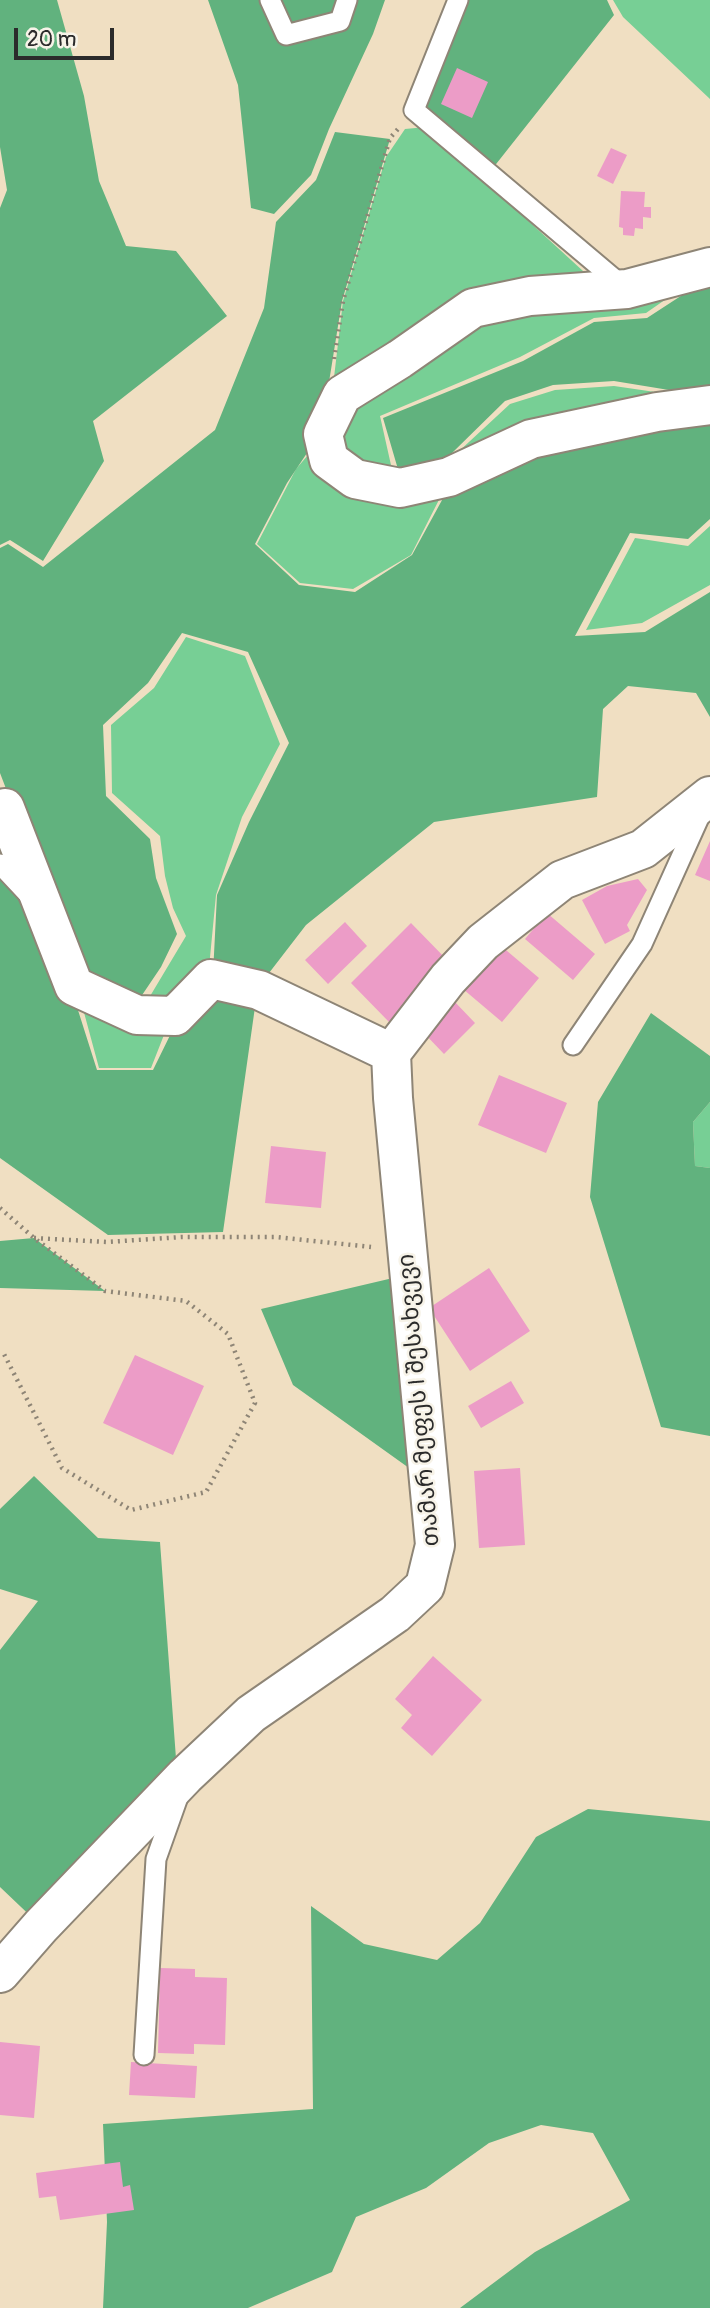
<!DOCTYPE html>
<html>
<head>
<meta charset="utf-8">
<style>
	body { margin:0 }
	#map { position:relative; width:710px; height:2308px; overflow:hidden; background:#f0dfc2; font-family:Pangolin,sans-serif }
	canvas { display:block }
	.scale { position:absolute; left:14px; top:28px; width:100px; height:32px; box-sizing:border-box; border:4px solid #2b2b2b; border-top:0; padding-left:9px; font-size:21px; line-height:24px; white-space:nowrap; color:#2b2b2b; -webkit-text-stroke:5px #f7f3e8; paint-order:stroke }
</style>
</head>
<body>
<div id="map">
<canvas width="710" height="2308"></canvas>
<div class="scale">20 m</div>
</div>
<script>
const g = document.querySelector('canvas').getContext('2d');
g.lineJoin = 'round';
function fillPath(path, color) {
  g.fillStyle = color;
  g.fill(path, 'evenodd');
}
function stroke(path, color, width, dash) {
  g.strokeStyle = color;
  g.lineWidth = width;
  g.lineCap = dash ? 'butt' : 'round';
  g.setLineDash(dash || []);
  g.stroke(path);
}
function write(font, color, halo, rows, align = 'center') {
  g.font = font + ' Pangolin,"Noto Sans Georgian",sans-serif';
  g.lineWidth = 5;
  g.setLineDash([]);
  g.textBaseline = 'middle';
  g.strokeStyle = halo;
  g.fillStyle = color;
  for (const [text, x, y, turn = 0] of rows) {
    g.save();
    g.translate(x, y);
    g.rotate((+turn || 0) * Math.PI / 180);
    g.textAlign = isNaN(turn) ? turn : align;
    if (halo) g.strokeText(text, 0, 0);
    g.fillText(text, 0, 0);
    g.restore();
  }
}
const green = new Path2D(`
	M613 0H710V99L623 17Z
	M426 127 595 282 471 293 333 386 343 301 386 157 405 129Z
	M708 270 646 313 594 318 520 357 380 416 395 483 333 458 345 397 474 310Z
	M614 386 669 394 456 454 510 404 555 390Z
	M321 440 325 462 447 484 411 555 353 589 300 583 257 544 296 469Z
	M710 526V585L642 623 586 630 635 538 688 546Z
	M186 637 245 656 280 744 242 817 216 895 208 978 173 1012 151 1068H99L79 994 137 1018 186 936 173 908 165 876 160 836 112 793 111 725 154 688Z
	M710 1102V1168L695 1166 693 1122Z`);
const forest = new Path2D(`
	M0 0H57L84 96 99 181 126 246 176 251 227 316 93 421 104 461 43 561 10 540 0 545V208L7 190 0 147Z
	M208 0H385L373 34 329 129 311 175 274 214 251 208 238 85Z
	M468 0H607L614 15 489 173 458 133 439 125 414 110Z
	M335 132 390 139 342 301 321 432 287 483 255 544 299 585 355 592 412 555 453 480 710 411V519L688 539 630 533 575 636 645 632 710 592V717L696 693 628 686 603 709 597 797 434 822 306 925 259 986 213 974 217 895 249 822 289 743 248 652 182 633 148 683 103 725 106 796 150 839 156 878 177 934 161 967 134 1007 79 979 0 773V548L8 544 43 567 215 430 264 308 276 222 316 180Z
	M710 277V400L701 399 669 390 614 381 553 385 505 401 452 453 448 472 402 483 383 418 523 361 594 322 647 318Z
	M0 826 70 985 97 1070H153L178 1019 213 982 257 993 223 1232 108 1235 0 1158Z
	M651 1013 710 1056V1102L693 1122 695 1166 710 1168V1436L661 1427 590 1197 598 1102Z
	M34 1238 105 1291 0 1288V1241Z
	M393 1278 416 1473 293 1385 261 1309Z
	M34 1476 98 1538 160 1542 177 1772 41 1926 0 1887V1650L38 1601 0 1589V1509Z
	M588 1809 710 1821V2308H460L535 2252 630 2200 593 2133 541 2125 489 2143 426 2188 356 2217 332 2272 248 2308H103L107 2222 103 2124 313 2109 311 1906 364 1944 437 1960 480 1923 536 1837Z`);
const building = new Path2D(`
	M457 68 488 82 472 118 441 104Z
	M611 148 627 155 613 184 597 176Z
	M621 191 645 192 644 207H651V218L643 217V229L635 228 634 236 623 235V228L619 227Z
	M710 841V881L695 875Z
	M638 879 647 890 627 925 630 931 605 944 582 900 607 886Z
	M547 913 595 954 573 980 525 939Z
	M345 922 367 946 328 984 305 960Z
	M411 923 450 963 390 1023 351 983Z
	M500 945 539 978 502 1022 463 989Z
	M454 1001 475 1023 444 1054 422 1031Z
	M499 1075 567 1103 546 1153 478 1125Z
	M271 1146 326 1152 321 1208 265 1203Z
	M489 1268 530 1331 470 1371 429 1308Z
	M135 1355 204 1386 173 1455 103 1423Z
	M511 1381 524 1403 481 1428 468 1406Z
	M520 1468 525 1545 479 1548 474 1471Z
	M433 1656 482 1700 432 1756 401 1728 412 1715 395 1699Z
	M160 1968 195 1969V1977L227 1978 225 2045 194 2044V2054L158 2053Z
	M0 2042 40 2046 34 2118 0 2115Z
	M131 2062 197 2066 195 2098 129 2095Z
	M120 2162 123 2187 130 2185 134 2210 60 2220 56 2196 39 2198 36 2173Z`);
const path = new Path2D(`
	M334 359 343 301 390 138 398 129
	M0 1208 34 1238 105 1291 186 1301 228 1334 255 1403 206 1492 131 1510 62 1468 4 1354
	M34 1238 107 1242 182 1237H276L371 1247`);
const service = new Path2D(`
	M270 0 286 35 340 21 347 0
	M458 0 414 110 625 288
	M0 864 28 894
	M573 1045 642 944 702 811
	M144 2055 156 1859 178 1797`);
const minor = new Path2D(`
	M710 267 627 289 530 296 473 308 400 359 342 395 323 434 329 460 355 479 400 488 449 477 531 439 657 412 710 405
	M5 808 74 986 137 1015 175 1016 211 979 259 990 391 1053
	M0 1973 41 1926 185 1776 251 1714 395 1614 425 1586 435 1545 393 1098 391 1053 448 979 483 942 562 880 643 849 710 796`);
const streetNames = [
	["თამარ მეფეს I შესახვევი",420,1400,-95]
];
fillPath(green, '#77cf95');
fillPath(forest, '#61b27e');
fillPath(building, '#ec9cc7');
stroke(service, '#8e8576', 23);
stroke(minor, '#8e8576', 42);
stroke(path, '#8e8576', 4.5, [2, 5]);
stroke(service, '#fff', 19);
stroke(minor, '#fff', 38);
write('23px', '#2b2b2b', '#f7f3e8', streetNames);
</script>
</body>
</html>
